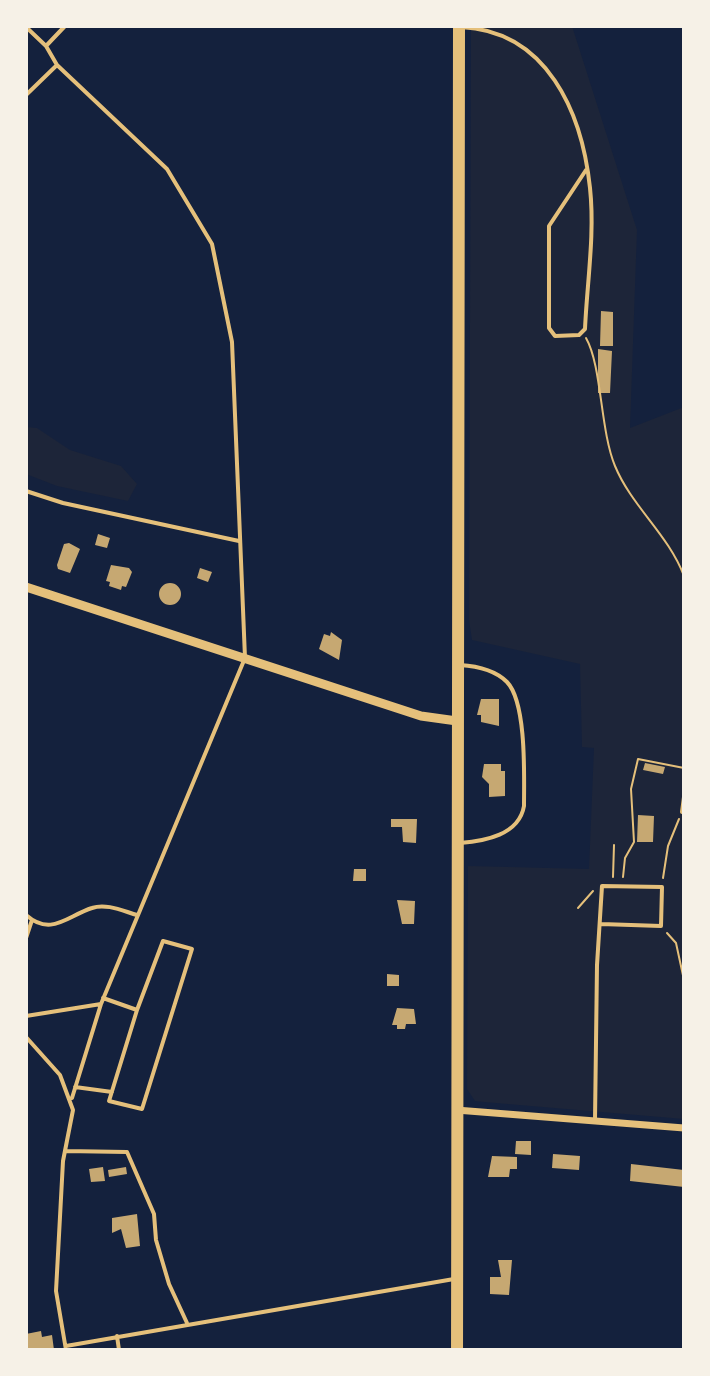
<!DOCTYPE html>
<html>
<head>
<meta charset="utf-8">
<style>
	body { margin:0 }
	#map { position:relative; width:710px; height:1376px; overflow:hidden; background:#14213d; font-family:Lato,sans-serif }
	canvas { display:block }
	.frame { position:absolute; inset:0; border:28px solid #f6f1e7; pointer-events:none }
</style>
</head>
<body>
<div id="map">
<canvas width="710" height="1376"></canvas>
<div class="frame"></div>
</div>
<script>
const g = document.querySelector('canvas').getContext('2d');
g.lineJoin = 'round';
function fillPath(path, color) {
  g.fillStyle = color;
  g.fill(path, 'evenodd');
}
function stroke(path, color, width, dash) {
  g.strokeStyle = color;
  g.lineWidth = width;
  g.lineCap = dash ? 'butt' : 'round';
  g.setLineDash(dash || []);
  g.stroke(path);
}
const green = new Path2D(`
	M471 26H572L637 230 630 428 684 407V1119L484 1102 475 1101 467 1089 468 866 589 869 594 748 582 747 580 664 472 640 469 620Z
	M26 427 37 428 70 450 121 466 137 484 128 501 57 486 26 474Z`);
const building = new Path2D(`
	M601 311 613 312V346H600Z
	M598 349 612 351 610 393H598Z
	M98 534 110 538 107 548 95 545Z
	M69 543 80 549 70 573 58 569 57 565 64 544Z
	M111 565 129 568 132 572 126 587 122 586 121 590 109 586 110 582 106 581Z
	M200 568 212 572 208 582 197 578Z
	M159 594a11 11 0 1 1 22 0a11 11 0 1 1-22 0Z
	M331 632 342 640 339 660 319 649 324 634 330 636Z
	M481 699H499V726L481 722V715H477Z
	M645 763 665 767 663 774 643 770Z
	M484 764H501V771H505V796L489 797V784L482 777Z
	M638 815 654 816 653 842H637Z
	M391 819H417L416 843 403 842 402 827H391Z
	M354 869H366V881H353Z
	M397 900 415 901 414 924H402Z
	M387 974 399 975V986H387Z
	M397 1008 414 1009 416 1024H406L405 1029H397V1025H392Z
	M516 1141H531V1155L515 1154Z
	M553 1154 580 1156 579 1170 552 1168Z
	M492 1156 517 1157V1169H510L509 1177H488Z
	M631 1164 684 1170V1187L630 1181Z
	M103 1167 105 1181 91 1182 89 1169Z
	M126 1167 127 1174 109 1177 108 1170Z
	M137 1214 140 1246 126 1248 121 1229 112 1233V1218Z
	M498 1260H512L509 1295 490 1294V1277H501Z
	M41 1331 42 1337 52 1335 54 1350H26V1334Z`);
const path = new Path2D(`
	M586 338C602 366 600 430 615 466 632 507 668 534 684 576
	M613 877 614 845
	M623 877 625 858 634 842 631 789 638 759 684 768
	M663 878 668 846 679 819
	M578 908 593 891
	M667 933 676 943 684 980`);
const service = new Path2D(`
	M26 27 46 46
	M461 27C547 31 582 112 590 188 595 234 587 283 585 329L579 335 555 336 549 328V226L586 170
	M26 95 57 65 46 46 65 26
	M26 491 63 503 239 541
	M682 812 684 797
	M460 843C485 841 519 835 524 806 524 778 527 703 507 682 495 670 476 666 460 665
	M26 915C51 937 67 916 92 908 106 903 123 911 137 915
	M26 938 32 920
	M103 998 137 1010 163 941 192 949 142 1109 109 1101 137 1010
	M26 1016 101 1004 245 658 232 342 212 244 167 169 57 65
	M26 1037 60 1075 73 1110 63 1161 56 1291 66 1350
	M75 1087 112 1092
	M72 1098 101 1004
	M595 1120 597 965 602 886 662 887 661 926 601 924
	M65 1151 127 1152 154 1214 156 1240 169 1284 187 1323
	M117 1336 119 1350
	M66 1346 454 1279`);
const minor = new Path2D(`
	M456 1110 684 1128`);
const tertiary = new Path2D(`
	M26 587 421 716 457 721`);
const trunk = new Path2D(`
	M457 1350 459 26`);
fillPath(green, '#1d2539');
fillPath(building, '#c6a872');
stroke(path, '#e5c07b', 2);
stroke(service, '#e5c07b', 4);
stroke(minor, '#e5c07b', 7);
stroke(tertiary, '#e5c07b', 9);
stroke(trunk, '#e5c07b', 12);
</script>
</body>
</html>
